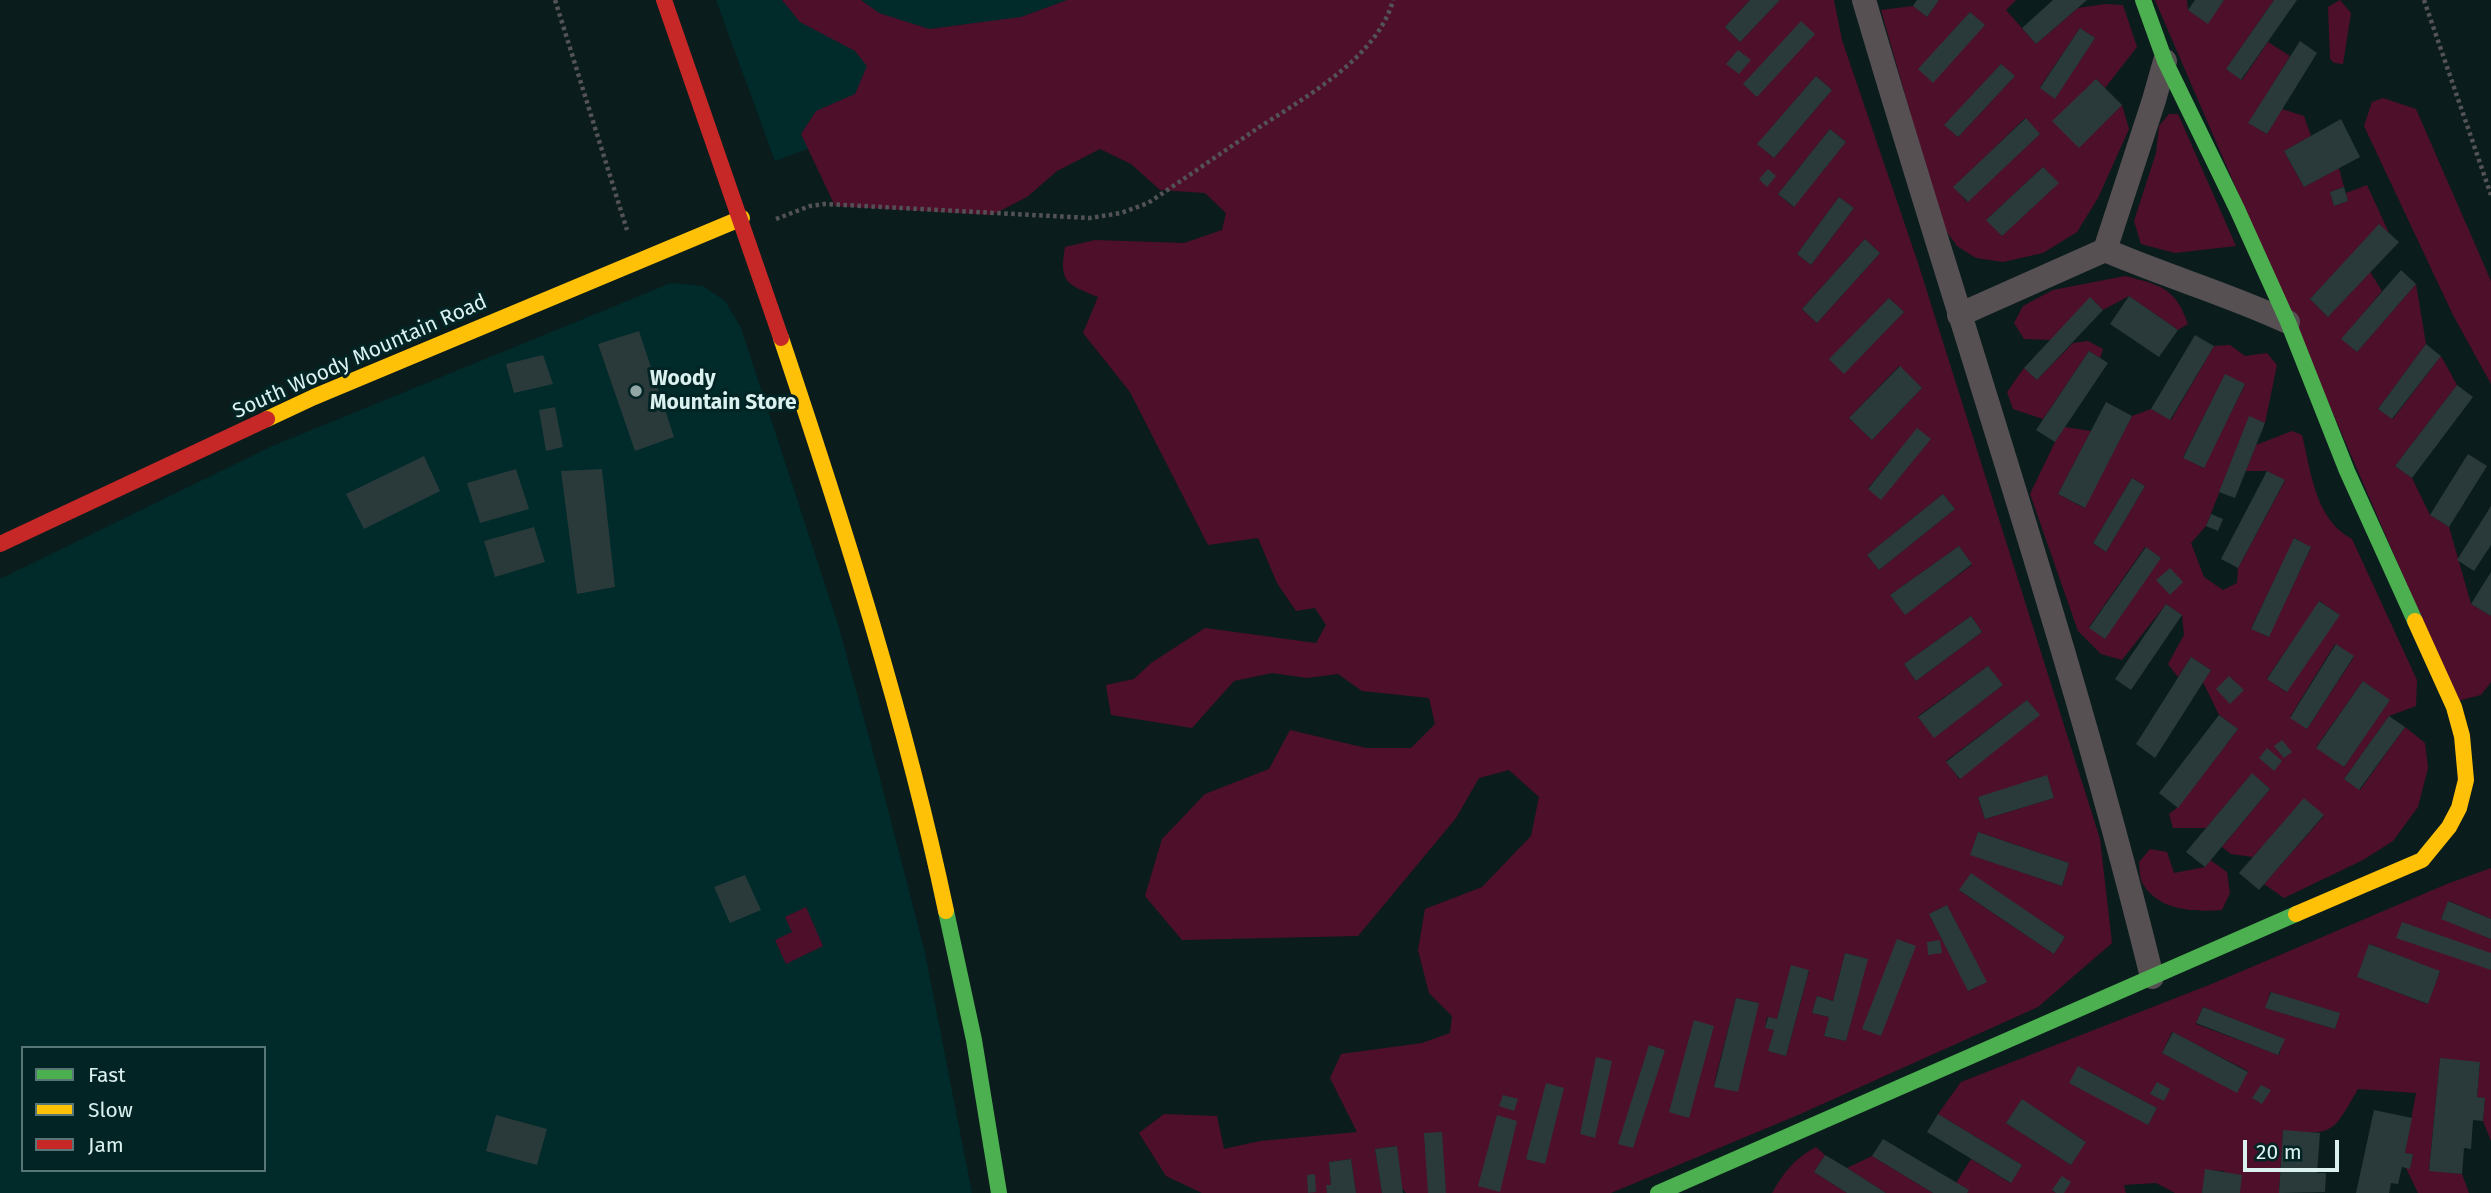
<!DOCTYPE html>
<html>
<head>
<meta charset="utf-8">
<style>
	body { margin:0 }
	#map { position:relative; width:2491px; height:1193px; overflow:hidden; background:#0b1c1c; font-family:"Fira Sans",sans-serif }
	canvas { display:block }
	.legend { position:absolute; left:21px; top:1046px; width:245px; height:126px; box-sizing:border-box; background:#032424; border:2px solid #597676; margin:0; padding:9px 12px; list-style:none; font-size:21px; color:#dbf1f0 }
	.legend li { display:flex; align-items:center; gap:14px; height:35px }
	.legend b { width:35px; border:2px solid #597676 }
	.scale { position:absolute; left:2243px; top:1140px; width:96px; height:32px; box-sizing:border-box; border:4px solid #dbf1f0; border-top:0; padding-left:9px; font-size:21px; line-height:24px; white-space:nowrap; color:#dbf1f0; -webkit-text-stroke:5px #032424; paint-order:stroke }
</style>
</head>
<body>
<div id="map">
<canvas width="2491" height="1193"></canvas>
<ul class="legend">
<li><b style="height:9px;background:#4caf50"></b>Fast</li>
<li><b style="height:9px;background:#ffc107"></b>Slow</li>
<li><b style="height:9px;background:#c62828"></b>Jam</li>
</ul>
<div class="scale">20 m</div>
</div>
<script>
const g = document.querySelector('canvas').getContext('2d');
g.lineJoin = 'round';
function fillPath(path, color) {
  g.fillStyle = color;
  g.fill(path, 'evenodd');
}
function stroke(path, color, width, dash) {
  g.strokeStyle = color;
  g.lineWidth = width;
  g.lineCap = dash ? 'butt' : 'round';
  g.setLineDash(dash || []);
  g.stroke(path);
}
function write(font, color, halo, rows, align = 'center') {
  g.font = font + ' "Fira Sans",sans-serif';
  g.lineWidth = 6;
  g.setLineDash([]);
  g.textBaseline = 'middle';
  g.strokeStyle = halo;
  g.fillStyle = color;
  for (const [text, x, y, turn = 0] of rows) {
    g.save();
    g.translate(x, y);
    g.rotate((+turn || 0) * Math.PI / 180);
    g.textAlign = isNaN(turn) ? turn : align;
    if (halo) g.strokeText(text, 0, 0);
    g.fillText(text, 0, 0);
    g.restore();
  }
}
const built = new Path2D(`
	M716 0H1209L775 161Z
	M671 283 703 286 725 301 741 328 838 624 875 759 925 953 972 1193H0V579L270 447ZM23 1048H264V1170H23Z`);
const green = new Path2D(`
	M782 0H861L879 13 929 29 1021 17 1067 0H1750L1725 27 1740 42 1780 0H1834L1842 40 1918 263 2100 839 2112 943 2038 1007 1798 1115 1611 1193H1406L1402 1188 1396 1146 1375 1149 1382 1193H1356L1351 1159 1329 1162 1331 1185 1327 1193H1202L1166 1176 1139 1133 1164 1114 1217 1116 1224 1149 1260 1141 1357 1132 1330 1078 1341 1054 1422 1043 1450 1033 1452 1016 1429 993 1418 950 1425 909 1482 887 1531 836 1539 797 1509 770 1479 778 1456 818 1358 936 1182 940 1145 896 1162 839 1205 794 1269 769 1290 730 1366 748H1411L1435 724 1429 698 1362 691 1338 674 1307 678 1272 673 1234 681 1192 728 1111 715 1106 685 1134 679 1151 663 1205 628 1316 643 1326 625 1315 608 1296 611 1277 583 1258 538 1208 545 1130 392 1083 333 1098 297C1066 284 1059 282 1065 247L1095 240 1184 243 1222 230 1226 213 1205 193 1160 190 1131 164 1100 149 1057 171 1027 197 992 215 835 206 801 134 816 111 855 94 867 66 855 51 800 22ZM1816 76 1832 90 1774 158 1758 144ZM1830 129 1846 142 1793 207 1778 194ZM1839 197 1854 208 1811 265 1797 254ZM1865 239 1880 253 1817 323 1802 309ZM1889 298 1904 312 1844 373 1830 359ZM1899 366 1922 388 1872 440 1849 418ZM1917 429 1930 440 1881 499 1868 488ZM1943 494 1955 509 1879 570 1867 555ZM1959 546 1972 565 1905 614 1890 595ZM1971 616 1982 632 1916 681 1904 664ZM1988 666 2002 686 1934 737 1918 716ZM2027 700 2039 715 1959 779 1946 761ZM2047 776 2054 798 1985 819 1978 798ZM1978 832 2069 863 2062 886 1971 855ZM1971 874 2065 937 2054 954 1960 891ZM1947 905 1986 982 1969 991 1929 914ZM1845 953 1867 959 1846 1041 1824 1036 1829 1017 1812 1013 1817 996 1833 1001ZM1791 966 1809 971 1786 1056 1769 1051 1774 1030 1765 1027 1767 1017 1777 1019ZM1736 998 1759 1003 1714 1087 1716 1076Z
	M1939 0H2016L2006 10 2036 44 2078 8 2105 4 2123 5 2137 47 2105 88 2096 79 2079 147 2122 105 2129 129 2098 198 2077 232 2043 253 2003 262 1976 258 1957 246 1942 225 1881 10 1913 6 1927 17ZM1970 12 1984 25 1919 69ZM2080 28 2095 38 2055 98 2040 87ZM2001 64 2014 77 1958 137 1945 125ZM2025 118 2040 134 1967 202 1954 187ZM2043 167 2058 183 2002 236 1987 219Z
	M2155 0H2187L2188 10 2207 23 2224 0H2274L2226 69 2242 80 2268 42 2290 56 2249 123 2267 134 2282 109 2304 116 2311 136 2284 151 2304 187 2339 168 2344 187 2330 192 2334 206 2348 201 2346 193 2367 185 2389 233 2379 225 2310 299 2328 317 2370 272 2382 291 2342 339 2357 352 2416 284 2426 344 2378 409 2393 419 2441 356 2457 385 2395 466 2412 478 2430 515 2449 527 2471 604 2491 616V682L2481 695 2457 701Z
	M2340 0 2351 13 2343 64 2334 63 2330 59 2328 7Z
	M2383 98 2416 109 2491 281V384L2453 315 2364 126 2372 102Z
	M2169 114H2178L2236 246 2175 253 2141 244 2134 221 2156 153 2159 126Z
	M2125 276C2160 285 2175 287 2188 324L2178 330 2129 296 2103 310 2091 298 2051 340 2024 339 2014 323 2023 306 2053 290Z
	M2088 341 2103 349 2100 358 2089 351 2043 419 2013 409 2007 392 2024 368 2037 380 2073 343Z
	M2230 345 2245 356 2267 353 2277 365 2265 423 2249 417 2206 526 2191 543 2204 577 2223 590 2237 583 2238 568 2285 481 2267 471H2246L2256 445 2292 431 2302 435C2311 471 2315 520 2352 539L2417 680 2416 706 2389 716 2344 779 2360 790 2405 727 2425 743 2428 768 2418 807 2393 841 2363 860 2284 898 2264 884 2324 816 2304 799 2253 857 2231 854 2222 847 2270 789 2252 774 2206 828H2173L2169 814 2178 807 2238 729 2219 715 2203 682 2211 670 2191 657 2178 677 2168 664 2184 635 2182 615 2166 604 2122 660 2101 654 2078 631 2030 494 2055 442 2065 427 2091 431 2058 494 2084 508 2132 416 2151 409 2171 420 2214 346ZM2225 375 2245 385 2203 468 2183 457ZM2132 478 2145 486 2106 552 2093 543ZM2295 538 2311 548 2268 637 2251 628ZM2145 547 2161 558 2090 628 2089 627ZM2320 601 2339 615 2286 692 2267 678ZM2335 644 2354 657 2307 729 2290 717ZM2363 681 2389 701 2344 767 2316 747Z
	M2150 849 2167 852 2174 873 2205 867 2210 860 2227 872 2230 893 2222 910C2194 912 2159 911 2143 884 2139 878 2140 869 2139 862Z
	M2491 868V919L2449 901 2441 918 2491 939V1141L2483 1121 2485 1098 2477 1097 2480 1063 2440 1059 2429 1170 2462 1174 2469 1193H2418L2406 1168H2410L2413 1155 2405 1153 2416 1093 2358 1089C2332 1133 2336 1135 2283 1131L2279 1193H2240L2224 1171 2206 1170 2202 1193H2175L2156 1183 2124 1185 2126 1193H2064L2052 1190 2056 1193H1967L1968 1190 1956 1183 1971 1159 2010 1183 2022 1165 1938 1114 1961 1082 2214 983 2447 884ZM2370 944 2440 972 2427 1004 2358 977ZM2270 992 2339 1013 2335 1029 2266 1008ZM2203 1007 2284 1039 2279 1055 2196 1024ZM2172 1032 2248 1071 2237 1092 2162 1053ZM2078 1066 2157 1108 2148 1125ZM2022 1100 2085 1141 2071 1165 2006 1123Z
	M806 907 823 946 786 964 775 940 792 932 785 917Z
	M1816 1147 1825 1155 1814 1172 1847 1193H1772C1783 1173 1795 1158 1816 1147Z
	M1872 1156 1933 1193H1886L1847 1168Z`);
const building = new Path2D(`
	M1750 0H1780L1740 42 1725 27Z
	M1917 0H1939L1927 17 1913 6Z
	M2053 0H2087L2036 44 2022 28Z
	M2195 0H2224L2208 24 2188 10Z
	M2274 0H2297L2241 80 2226 69Z
	M1970 12 1985 25 1933 83 1918 69Z
	M1801 21 1815 34 1757 97 1743 84Z
	M2080 28 2095 38 2055 99 2040 88Z
	M2300 41 2317 53 2267 134 2248 123Z
	M1738 50 1751 60 1739 74 1726 64Z
	M2001 64 2015 76 1958 137 1944 125Z
	M1816 76 1832 90 1774 158 1757 144Z
	M2096 79 2122 105 2079 148 2052 121Z
	M2026 118 2040 134 1968 202 1953 187Z
	M2341 119 2360 157 2304 187 2284 151Z
	M1830 129 1846 142 1794 207 1778 194Z
	M2043 167 2059 183 2002 236 1986 220Z
	M1768 169 1776 176 1767 187 1759 179Z
	M2344 187 2348 201 2334 206 2330 192Z
	M1839 197 1854 208 1811 265 1797 254Z
	M2379 224 2399 242 2328 317 2310 299Z
	M1865 239 1880 253 1817 323 1802 309Z
	M2401 270 2416 284 2357 352 2341 339Z
	M2129 296 2178 330 2159 357 2110 324Z
	M2090 297 2103 310 2037 380 2024 368Z
	M1889 298 1904 312 1844 374 1829 359Z
	M639 331 674 437 635 451 598 344Z
	M2195 335 2214 346 2170 420 2151 409Z
	M2426 344 2441 356 2392 419 2378 409Z
	M2089 351 2108 363 2055 442 2036 430Z
	M543 355 553 384 514 393 506 364Z
	M1900 366 1922 388 1872 440 1849 418Z
	M2225 374 2245 384 2204 468 2183 458Z
	M2457 385 2473 397 2412 478 2395 466Z
	M2106 402 2132 416 2085 508 2058 494Z
	M555 407 563 447 546 451 539 410Z
	M2249 416 2265 423 2235 498 2219 492Z
	M1917 428 1931 439 1881 500 1868 489Z
	M2468 454 2487 466 2449 527 2430 515Z
	M424 456 440 491 364 529 346 494Z
	M516 469 529 509 480 523 467 483Z
	M602 469 615 587 577 594 561 471Z
	M2267 471 2285 480 2238 568 2221 559Z
	M2132 478 2145 486 2106 552 2093 543Z
	M1943 494 1955 509 1879 570 1867 555Z
	M2491 506V545L2474 571 2457 560Z
	M2211 514 2223 519 2218 531 2206 526Z
	M534 527 545 562 495 577 484 541Z
	M2294 538 2311 547 2269 637 2251 629Z
	M1959 546 1972 564 1905 615 1890 595Z
	M2146 547 2161 558 2105 639 2089 628Z
	M2170 568 2183 582 2170 595 2156 580Z
	M2491 572V616L2471 604Z
	M2319 601 2340 615 2287 692 2267 679Z
	M2166 604 2182 615 2131 690 2115 679Z
	M1971 616 1982 632 1916 681 1904 664Z
	M2336 644 2354 656 2307 729 2290 718Z
	M2191 657 2211 670 2155 758 2136 744Z
	M1988 666 2003 685 1934 738 1918 717Z
	M2229 676 2244 690 2230 704 2216 689Z
	M2363 681 2390 700 2344 767 2316 748Z
	M2027 700 2040 715 1960 779 1946 762Z
	M2219 715 2238 729 2178 808 2159 793Z
	M2389 716 2405 727 2359 790 2344 779Z
	M2282 740 2292 752 2284 758 2274 746Z
	M2267 748 2282 761 2274 771 2259 758Z
	M2252 773 2270 789 2205 867 2186 852Z
	M2047 775 2054 798 1985 819 1978 797Z
	M2304 798 2324 815 2259 890 2239 873Z
	M1978 832 2069 863 2062 886 1970 855Z
	M1971 873 2065 937 2054 954 1959 890Z
	M745 875 761 910 730 923 714 887Z
	M2448 901 2491 919V939L2441 919Z
	M1947 905 1987 982 1968 991 1929 914Z
	M2402 922 2491 953V970L2396 938Z
	M1897 939 1916 946 1881 1036 1862 1029Z
	M1940 940 1942 953 1928 955 1927 942Z
	M2369 944 2440 971 2428 1004 2357 977Z
	M1845 953 1868 959 1846 1041 1824 1036 1829 1017 1812 1013 1817 996 1833 1001Z
	M1791 965 1809 970 1786 1056 1768 1051 1774 1030 1765 1028 1768 1017 1777 1019Z
	M2271 992 2340 1013 2335 1029 2265 1008Z
	M1736 998 1759 1003 1738 1092 1714 1087Z
	M2203 1007 2285 1039 2278 1055 2196 1023Z
	M1694 1020 1714 1026 1689 1118 1669 1112Z
	M2173 1032 2248 1072 2237 1093 2162 1053Z
	M1649 1045 1665 1050 1633 1148 1618 1144Z
	M1596 1057 1612 1061 1595 1138 1580 1134Z
	M2440 1058 2480 1062 2477 1097 2485 1098 2483 1121 2473 1120 2471 1149 2464 1148 2462 1174 2429 1171Z
	M2078 1066 2157 1108 2148 1125 2069 1083Z
	M2157 1082 2170 1089 2164 1101 2150 1094Z
	M1546 1083 1564 1088 1545 1164 1526 1159Z
	M2261 1085 2271 1090 2262 1104 2252 1098Z
	M1503 1095 1518 1099 1514 1111 1499 1106Z
	M2022 1099 2086 1142 2071 1165 2006 1123Z
	M2374 1110 2412 1118 2405 1153 2413 1154 2410 1169 2402 1167 2398 1184 2391 1183 2389 1193H2356Z
	M1938 1114 2022 1165 2011 1183 1927 1132Z
	M496 1115 547 1129 537 1165 486 1151Z
	M1497 1115 1517 1121 1500 1192 1478 1186Z
	M2283 1130 2320 1133 2317 1173H2326L2325 1192 2279 1193Z
	M1442 1132 1446 1193H1428L1424 1133Z
	M1883 1139 1969 1190 1967 1193H1933L1872 1156Z
	M1397 1146 1403 1193H1382L1375 1149Z
	M1825 1155 1847 1168 1886 1193H1847L1814 1172Z
	M1351 1159 1356 1193H1327L1326 1185H1331L1329 1162Z
	M2205 1169 2242 1175 2240 1193H2202Z
	M1315 1174 1316 1192 1308 1193 1307 1175Z
	M2062 1176 2071 1182 2064 1193H2056L2052 1190Z`);
const path = new Path2D(`
	M555 0 627 230
	M2424 0 2491 195
	M776 219 810 206 825 204 1090 218 1121 213 1148 203C1184 179 1220 154 1255 130 1302 99 1378 58 1393 0`);
const street = new Path2D(`
	M1864 0C1960 326 2071 648 2152 977
	M2105 250C2165 276 2228 294 2288 322
	M1959 315 2105 250 2154 100 2165 61`);
const fast = new Path2D(`
	M2143 0 2165 61 2237 209 2288 322 2347 471 2415 621
	M946 911 974 1040 999 1193
	M1658 1193 2296 914`);
const slow = new Path2D(`
	M781 338C844 526 905 717 946 911
	M267 419 314 397 742 218
	M2296 914 2422 860 2449 827 2459 808 2466 780 2462 736 2454 707 2415 621`);
const jam = new Path2D(`
	M664 0 781 338
	M0 544 267 419`);
const markers = [
	[636,391,7,"#92a6a6"]
];
const streetNames = [
	["South Woody Mountain Road",360,357,-24]
];
const poiNames = [
	["Woody",650,379],
	["Mountain Store",650,403]
];
fillPath(built, '#012a2a');
fillPath(green, '#4e0f2b');
fillPath(building, '#2a3a3a');
stroke(path, '#535355', 4.5, [3.5, 3.5]);
stroke(street, '#565052', 24);
stroke(fast, '#4caf50', 16);
stroke(slow, '#ffc107', 16);
stroke(jam, '#c62828', 16);
for (const [x, y, r, color] of markers) {
  const dot = new Path2D();
  dot.arc(x, y, r, 0, 2 * Math.PI);
  g.fillStyle = color;
  g.fill(dot);
  stroke(dot, '#032424', 2.5);
}
write('21px', '#dbf1f0', '#032424', streetNames);
write('bold 21px', '#dbf1f0', '#032424', poiNames, 'left');
</script>
</body>
</html>
